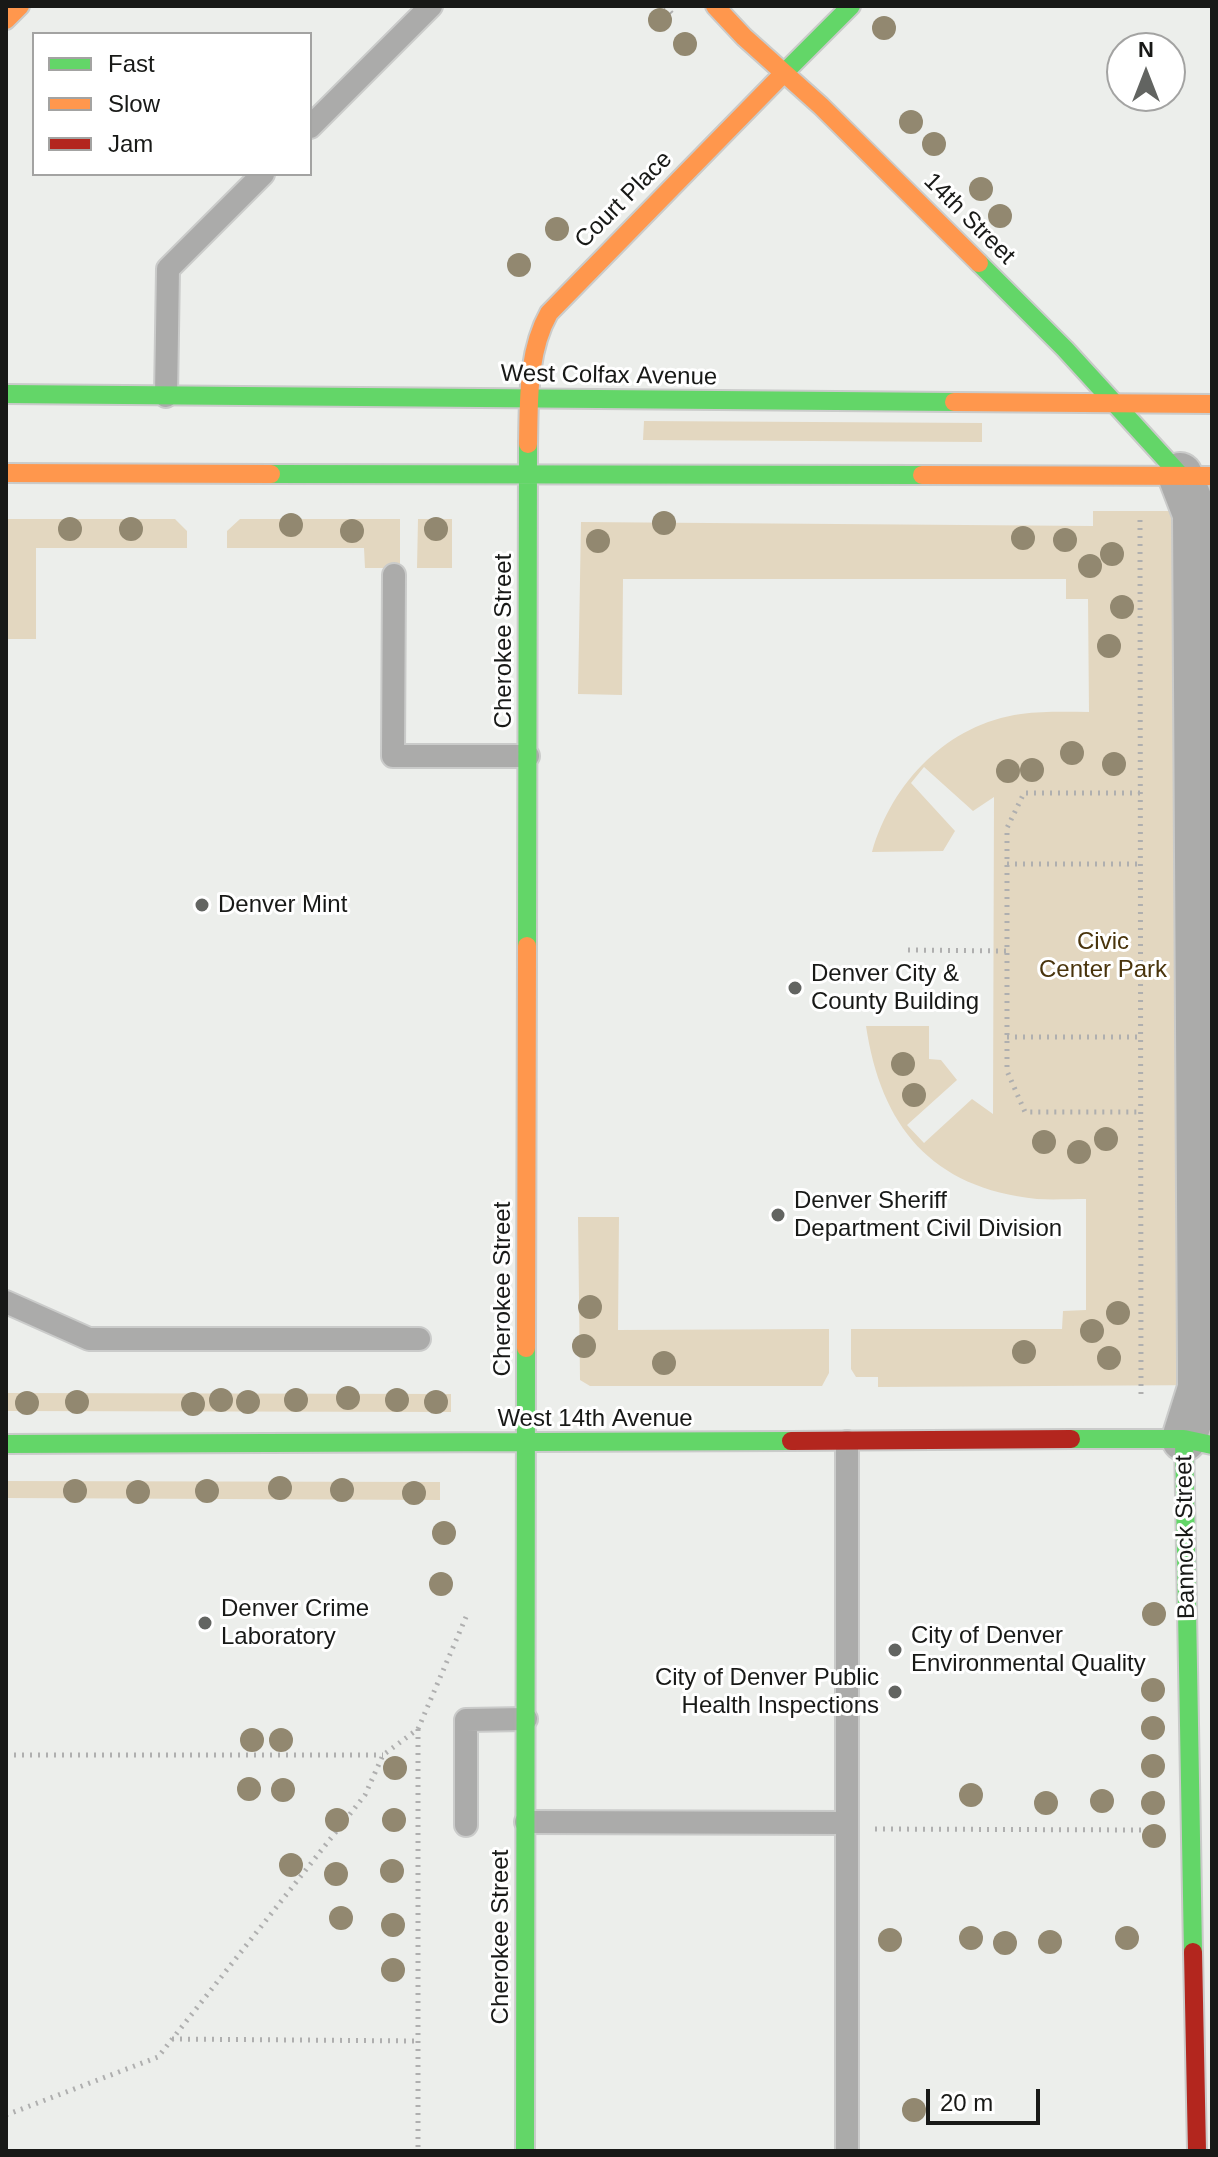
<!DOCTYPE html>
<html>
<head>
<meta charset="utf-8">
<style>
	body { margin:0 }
	#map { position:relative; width:1218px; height:2157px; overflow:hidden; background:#eceeeb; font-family:Arial,sans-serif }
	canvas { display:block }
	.frame { position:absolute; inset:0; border:8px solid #181917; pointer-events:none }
	.legend { position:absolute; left:32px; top:32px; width:280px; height:144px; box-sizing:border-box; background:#fff; border:2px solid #a3a3a2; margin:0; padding:10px 14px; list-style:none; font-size:24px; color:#181917 }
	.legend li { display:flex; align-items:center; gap:16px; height:40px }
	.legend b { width:40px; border:2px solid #a3a3a2 }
	.north { position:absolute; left:1106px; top:32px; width:80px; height:80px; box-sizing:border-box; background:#fff; border:2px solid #a3a3a2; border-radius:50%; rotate:0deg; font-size:22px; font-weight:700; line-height:32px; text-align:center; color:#181917 }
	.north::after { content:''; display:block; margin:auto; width:28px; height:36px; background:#626461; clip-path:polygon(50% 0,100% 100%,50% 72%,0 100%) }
	.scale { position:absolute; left:926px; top:2089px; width:114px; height:36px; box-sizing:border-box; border:4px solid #181917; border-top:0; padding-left:10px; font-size:24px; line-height:28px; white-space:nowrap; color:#181917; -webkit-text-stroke:6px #fff; paint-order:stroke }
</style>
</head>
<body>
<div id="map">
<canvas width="1218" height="2157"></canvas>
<div class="frame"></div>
<ul class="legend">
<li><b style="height:10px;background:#63d668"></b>Fast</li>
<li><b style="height:10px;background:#ff974d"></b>Slow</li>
<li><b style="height:10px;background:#b3261e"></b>Jam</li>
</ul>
<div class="north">N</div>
<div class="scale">20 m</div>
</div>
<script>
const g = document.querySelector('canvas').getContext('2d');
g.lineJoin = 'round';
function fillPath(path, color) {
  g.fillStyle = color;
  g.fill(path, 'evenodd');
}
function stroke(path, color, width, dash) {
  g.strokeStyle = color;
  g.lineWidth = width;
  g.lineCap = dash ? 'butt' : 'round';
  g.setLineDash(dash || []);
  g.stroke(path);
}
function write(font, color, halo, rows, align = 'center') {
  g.font = font + ' Arial,sans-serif';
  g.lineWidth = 6;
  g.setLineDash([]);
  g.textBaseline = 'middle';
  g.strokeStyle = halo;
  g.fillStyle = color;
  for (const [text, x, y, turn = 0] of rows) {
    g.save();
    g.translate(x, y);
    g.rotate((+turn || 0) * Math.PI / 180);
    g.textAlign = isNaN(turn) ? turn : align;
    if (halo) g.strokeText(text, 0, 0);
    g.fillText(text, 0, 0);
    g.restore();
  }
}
const green = new Path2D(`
	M644 421 982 423V442L643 440Z
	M1093 511H1212V1385L878 1387V1377H856L851 1369V1329H1062L1063 1311 1086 1310V1199C1070 1199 1053 1200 1037 1199 931 1188 881 1126 866 1026H929V1059L941 1060 957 1080 907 1125 924 1143 972 1099 993 1114 994 797 973 811 924 767 911 783 955 831 943 851 872 852C892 782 948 724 1021 714 1044 711 1067 712 1089 712L1088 599H1066V579H623L622 695 578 694 581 522 1093 526Z
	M6 519H175L187 531V548H36V639H6Z
	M240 519H400V568H365L364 548H227V531Z
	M418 519H452V568H417Z
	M578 1217H619L618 1330 829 1329V1373L822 1386H590L580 1380Z
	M6 1393 451 1394V1412L6 1411Z
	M6 1481 440 1482V1500L6 1498Z`);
const path = new Path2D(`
	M665 6 675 17
	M1140 520 1141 1399
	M1140 793H1024L1007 828V1071L1025 1112H1141
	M1007 864H1141
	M908 950 1007 951
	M1007 1037H1141
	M418 1729V2151
	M6 1755H383
	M875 1829 1142 1830
	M172 2039 418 2041
	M6 2115 158 2057 365 1795 383 1755 418 1729 466 1617`);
const lane = new Path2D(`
	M310 127 431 6
	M166 396 168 269 263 174
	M394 575 393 756H528
	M6 1302 89 1339H419
	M847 1442V2151
	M526 1822 847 1823
	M466 1825V1720L526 1719`);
const street = new Path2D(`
	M1180 475 1195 514 1200 1363V1388L1184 1439`);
const fast = new Path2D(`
	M779 78 851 6
	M979 263 1065 349 1180 475
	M6 394 954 402
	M271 474 922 475
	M527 946 528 444
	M1071 1439H1184L1212 1445
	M1184 1439 1193 1952
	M6 1444 791 1441
	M525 2151 526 1348`);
const slow = new Path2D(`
	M715 6 744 37 821 106 979 263
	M6 20 20 6
	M954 402 1212 404
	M528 444C529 401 527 352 549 313L779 78
	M6 473 271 474
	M922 475 1212 476
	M526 1348 527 946`);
const jam = new Path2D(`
	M791 1441 1071 1439
	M1193 1952 1197 2151`);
const trees = [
	[660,20],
	[884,28],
	[685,44],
	[911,122],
	[934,144],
	[981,189],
	[1000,216],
	[557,229],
	[519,265],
	[664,523],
	[291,525],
	[70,529],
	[131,529],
	[436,529],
	[352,531],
	[1023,538],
	[1065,540],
	[598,541],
	[1112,554],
	[1090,566],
	[1122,607],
	[1109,646],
	[1072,753],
	[1114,764],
	[1032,770],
	[1008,771],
	[903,1064],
	[914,1095],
	[1106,1139],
	[1044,1142],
	[1079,1152],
	[590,1307],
	[1118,1313],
	[1092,1331],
	[584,1346],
	[1024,1352],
	[1109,1358],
	[664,1363],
	[348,1398],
	[221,1400],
	[296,1400],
	[397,1400],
	[77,1402],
	[248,1402],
	[436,1402],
	[27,1403],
	[193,1404],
	[280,1488],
	[342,1490],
	[75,1491],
	[207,1491],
	[138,1492],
	[414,1493],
	[444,1533],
	[441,1584],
	[1154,1614],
	[1153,1690],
	[1153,1728],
	[252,1740],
	[281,1740],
	[1153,1766],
	[395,1768],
	[249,1789],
	[283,1790],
	[971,1795],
	[1102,1801],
	[1046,1803],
	[1153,1803],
	[337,1820],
	[394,1820],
	[1154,1836],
	[291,1865],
	[392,1871],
	[336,1874],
	[341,1918],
	[393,1925],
	[971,1938],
	[1127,1938],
	[890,1940],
	[1050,1942],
	[1005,1943],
	[393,1970],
	[914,2110]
];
const markers = [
	[202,905,8,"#626461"],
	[795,988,8,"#626461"],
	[778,1215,8,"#626461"],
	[205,1623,8,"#626461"],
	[895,1650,8,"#626461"],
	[895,1692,8,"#626461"]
];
const streetNames = [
	["Court Place",624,200,-45],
	["14th Street",969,219,45],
	["West Colfax Avenue",609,376,1],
	["Cherokee Street",504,641,-90],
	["Cherokee Street",503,1289,-90],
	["West 14th Avenue",595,1419],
	["Bannock Street",1186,1537,-91],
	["Cherokee Street",501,1937,-90]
];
const poiNames = [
	["Denver Mint",218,905],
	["Denver City &",811,974],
	["County Building",811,1002],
	["Denver Sheriff",794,1201],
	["Department Civil Division",794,1229],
	["Denver Crime",221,1609],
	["Laboratory",221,1637],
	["City of Denver",911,1636],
	["Environmental Quality",911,1664],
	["City of Denver Public",879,1678,"right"],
	["Health Inspections",879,1706,"right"]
];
const parkNames = [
	["Civic",1103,942],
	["Center Park",1103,970]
];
fillPath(green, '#e3d7c0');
stroke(lane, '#cacbca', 26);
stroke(street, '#cacbca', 48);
stroke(fast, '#cacbca', 22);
stroke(slow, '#cacbca', 22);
stroke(jam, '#cacbca', 22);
stroke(path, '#afafaf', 5, [2, 6]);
stroke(lane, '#ababaa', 22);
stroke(street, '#ababaa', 44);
stroke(fast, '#63d668', 18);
stroke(slow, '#ff974d', 18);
stroke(jam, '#b3261e', 18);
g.fillStyle = '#928870';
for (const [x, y] of trees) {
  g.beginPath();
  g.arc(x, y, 12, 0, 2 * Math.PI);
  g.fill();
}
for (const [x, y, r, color] of markers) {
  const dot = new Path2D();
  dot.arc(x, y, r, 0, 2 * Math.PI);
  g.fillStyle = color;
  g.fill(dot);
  stroke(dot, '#fff', 3);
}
write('24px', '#181917', '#fff', streetNames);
write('24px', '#181917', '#fff', poiNames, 'left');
write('24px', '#49340c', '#fff', parkNames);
</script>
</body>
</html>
